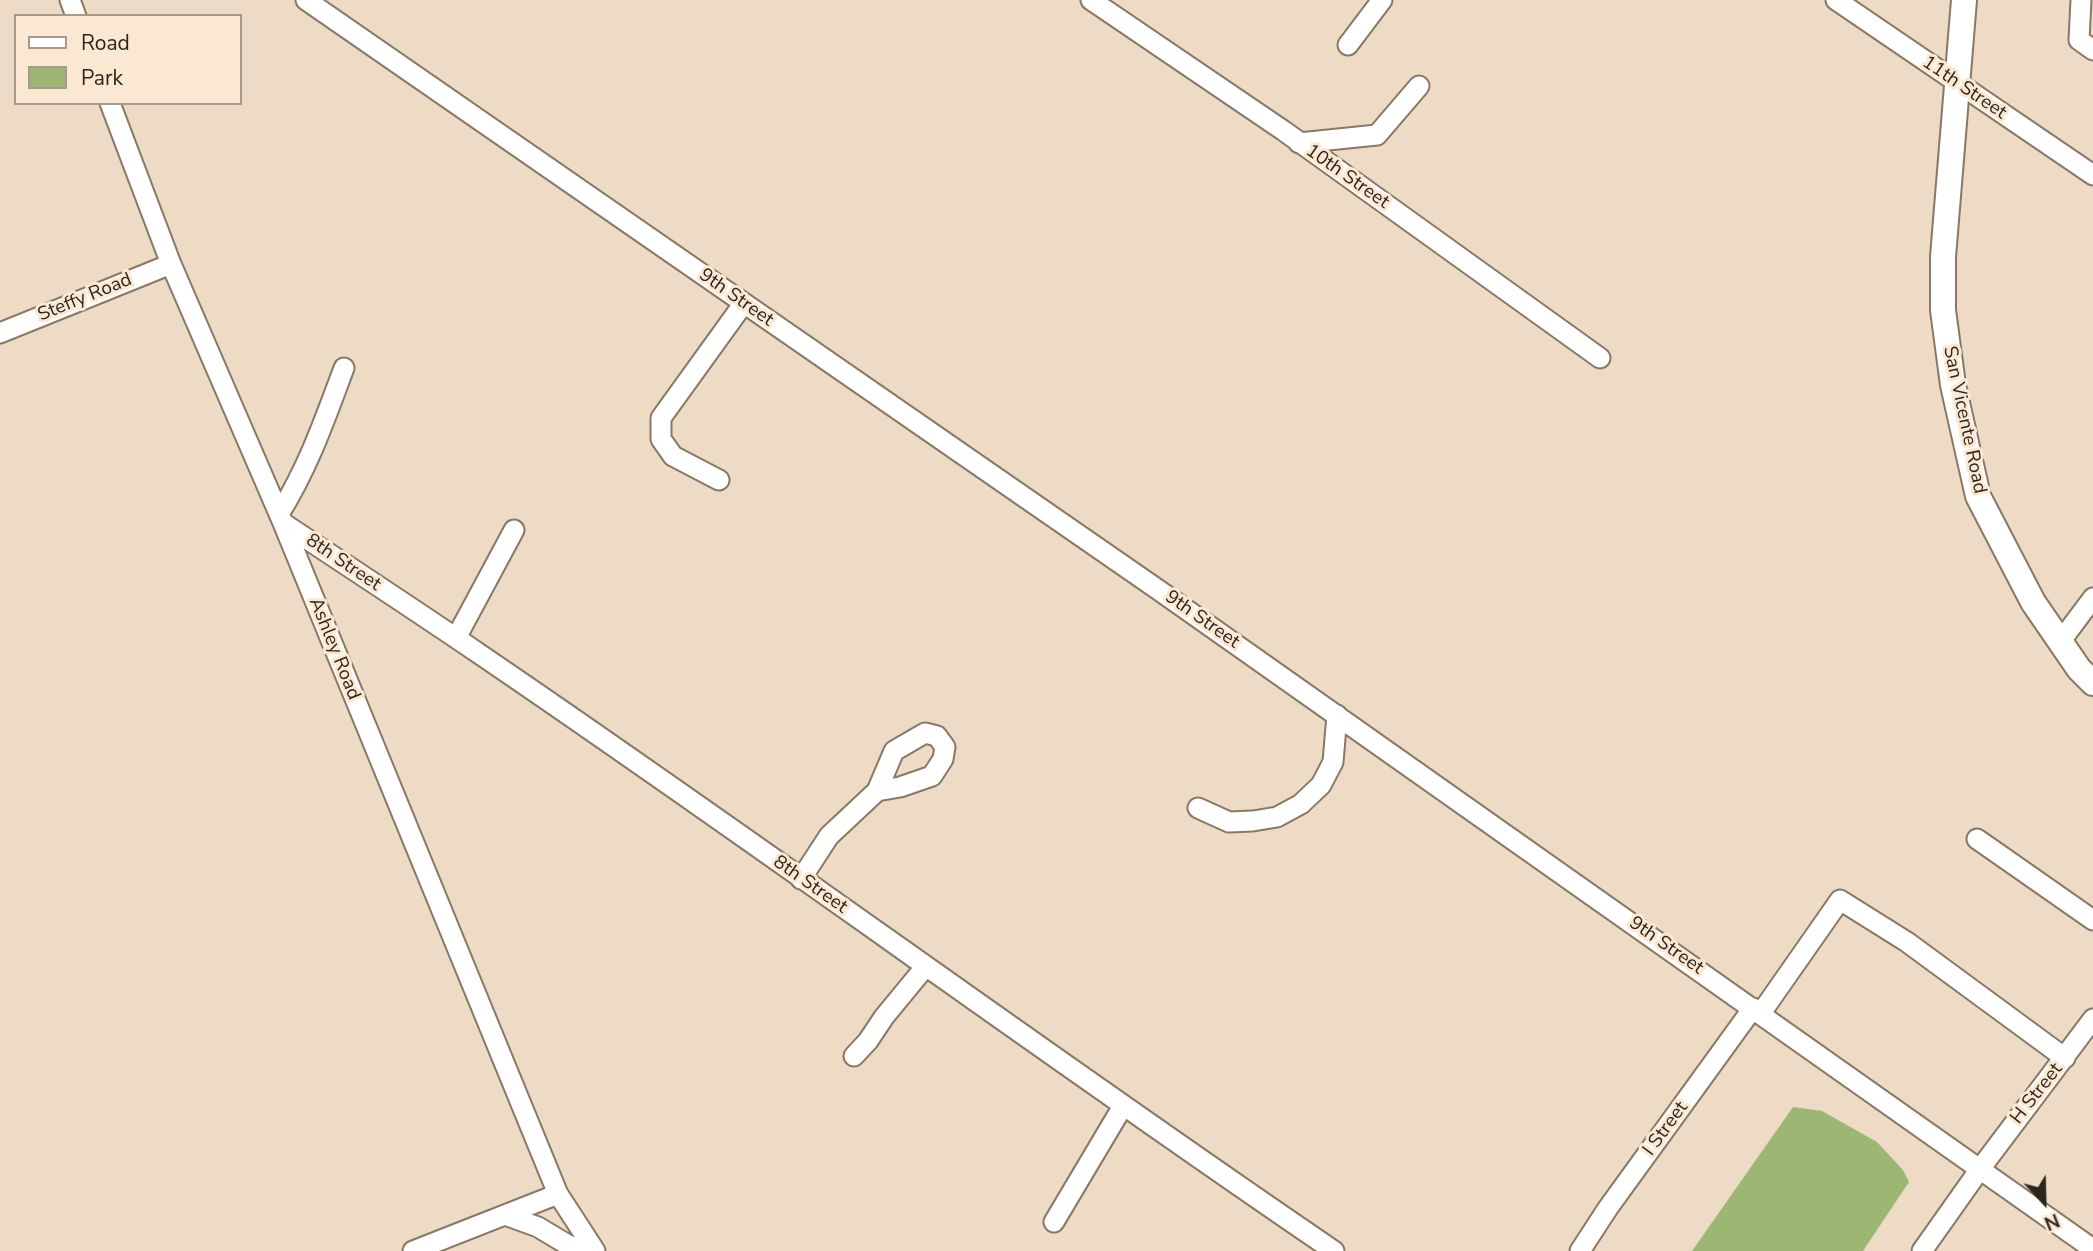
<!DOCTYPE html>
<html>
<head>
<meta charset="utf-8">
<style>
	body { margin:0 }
	#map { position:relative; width:2093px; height:1251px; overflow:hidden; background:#eddbc5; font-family:"Nunito Sans",sans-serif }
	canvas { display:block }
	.legend { position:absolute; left:14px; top:14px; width:228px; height:91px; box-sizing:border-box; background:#fbe8d2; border:2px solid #a89a8a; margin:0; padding:9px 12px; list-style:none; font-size:21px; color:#2c251d }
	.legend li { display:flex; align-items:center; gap:14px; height:35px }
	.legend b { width:35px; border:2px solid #a89a8a }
	.north { position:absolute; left:2009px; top:1167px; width:70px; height:70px; -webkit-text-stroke:5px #fbe8d2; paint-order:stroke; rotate:158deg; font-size:19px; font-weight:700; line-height:28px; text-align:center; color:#2c251d }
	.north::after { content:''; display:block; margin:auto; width:24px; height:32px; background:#2c251d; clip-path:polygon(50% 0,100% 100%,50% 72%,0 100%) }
</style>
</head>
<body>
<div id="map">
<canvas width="2093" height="1251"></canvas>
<ul class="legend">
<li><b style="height:9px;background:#fff"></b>Road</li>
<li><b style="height:19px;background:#9cb674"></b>Park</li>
</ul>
<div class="north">N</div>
</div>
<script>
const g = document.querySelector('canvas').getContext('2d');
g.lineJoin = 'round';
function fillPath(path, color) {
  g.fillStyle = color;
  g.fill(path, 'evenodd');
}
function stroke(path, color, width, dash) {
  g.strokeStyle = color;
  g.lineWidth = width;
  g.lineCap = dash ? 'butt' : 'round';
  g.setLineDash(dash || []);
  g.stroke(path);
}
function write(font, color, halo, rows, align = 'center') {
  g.font = font + ' "Nunito Sans",sans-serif';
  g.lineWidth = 6;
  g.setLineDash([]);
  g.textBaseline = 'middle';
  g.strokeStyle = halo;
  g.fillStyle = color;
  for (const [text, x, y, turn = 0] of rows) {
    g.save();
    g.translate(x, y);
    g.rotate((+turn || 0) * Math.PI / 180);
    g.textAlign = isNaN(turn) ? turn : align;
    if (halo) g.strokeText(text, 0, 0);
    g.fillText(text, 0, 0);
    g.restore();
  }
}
const green = new Path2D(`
	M1793 1107 1822 1111 1877 1142 1903 1170 1909 1182 1863 1251H1692Z`);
const minor = new Path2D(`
	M70 0 76 16
	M306 0 1160 591 2093 1249
	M1091 0 1284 131 1600 358
	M1836 0 2093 175
	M2081 0 2079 40 2093 50
	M1348 45 1382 0
	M110 103 171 264 283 523 558 1194 595 1251
	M1299 143 1377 135 1419 86
	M0 333 171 264
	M719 480 673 456 661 439V418L744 303
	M279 514C308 468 325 419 344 368
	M283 523C349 567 415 610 481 655 768 850 1047 1056 1334 1251
	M456 638 514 530
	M2060 642 2093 598
	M1198 808 1229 822 1253 821 1277 817 1301 804 1321 785 1333 762 1337 715
	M1977 839 2093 920
	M801 879 829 836 877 791 900 787 932 776 943 759 945 747 937 736 925 733 894 751 877 791
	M1761 1013 1840 900 1907 942 2065 1058
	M854 1056 868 1041 884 1017 926 966
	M505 1215 538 1227 568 1245 584 1251
	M1054 1222 1123 1106
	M413 1251 558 1194
	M1580 1251 1608 1208 1753 1008
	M1922 1251 1980 1169 2093 1019`);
const major = new Path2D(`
	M1964 0 1943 257V310L1953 385 1978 496 2033 602 2079 669 2093 683`);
const streetNames = [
	["11th Street",1964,88,34],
	["10th Street",1347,177,35],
	["Steffy Road",85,298,-22],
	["9th Street",736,298,35],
	["San Vicente Road",1964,420,78],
	["8th Street",343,563,34],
	["9th Street",1202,620,35],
	["Ashley Road",334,649,68],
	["8th Street",810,885,35],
	["9th Street",1666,946,35],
	["H Street",2037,1094,-52],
	["I Street",1666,1129,-54]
];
fillPath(green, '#9cb674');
stroke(minor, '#887864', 23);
stroke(major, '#887864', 28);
stroke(minor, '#fff', 19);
stroke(major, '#fff', 24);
write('19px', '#2c251d', '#fbe8d2', streetNames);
</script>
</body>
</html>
